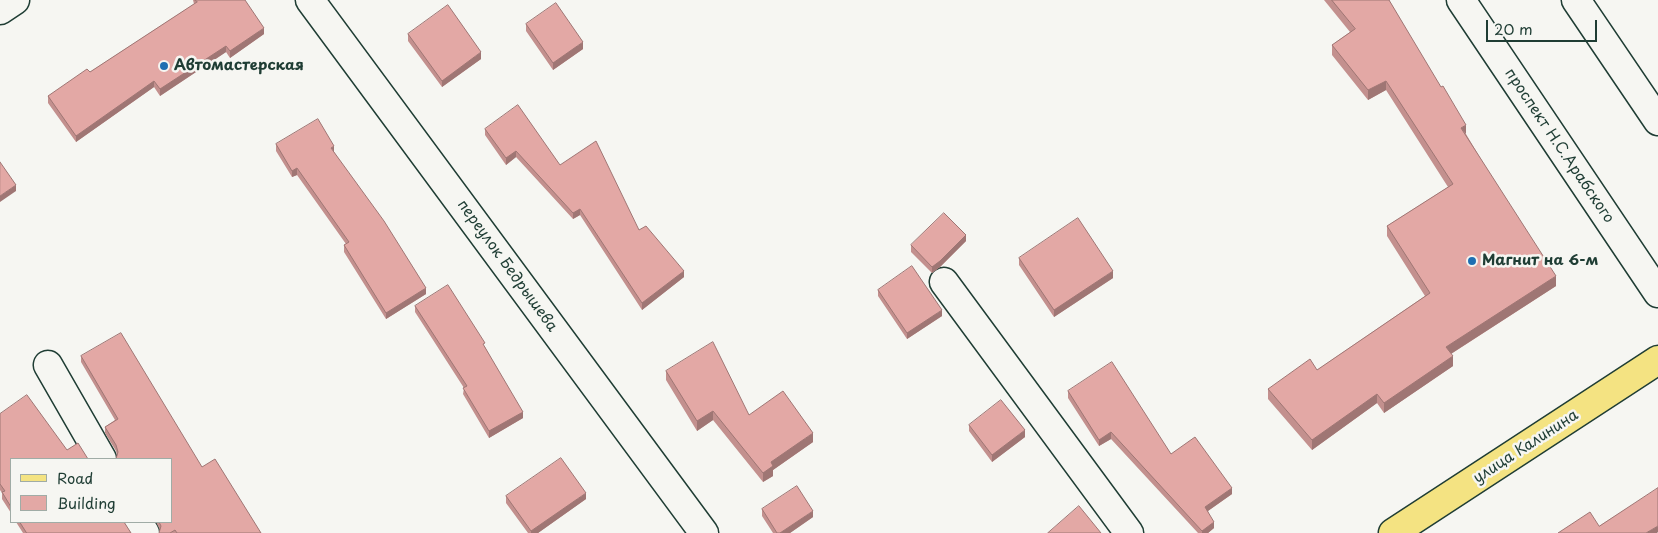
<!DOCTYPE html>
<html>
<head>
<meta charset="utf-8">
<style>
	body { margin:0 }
	#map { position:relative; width:1658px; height:533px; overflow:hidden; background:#f6f6f2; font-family:"Playpen Sans",sans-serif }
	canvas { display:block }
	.legend { position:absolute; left:10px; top:458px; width:162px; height:65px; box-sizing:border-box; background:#f6f6f2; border:1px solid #a0aca6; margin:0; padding:6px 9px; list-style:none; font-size:15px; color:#1f3d34 }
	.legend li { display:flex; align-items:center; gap:10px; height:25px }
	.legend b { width:25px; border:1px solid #a0aca6 }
	.scale { position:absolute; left:1486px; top:20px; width:111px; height:22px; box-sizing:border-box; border:2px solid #1f3d34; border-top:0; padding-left:6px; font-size:15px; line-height:18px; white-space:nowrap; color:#1f3d34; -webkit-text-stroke:4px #f6f6f2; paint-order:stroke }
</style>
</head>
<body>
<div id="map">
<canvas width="1658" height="533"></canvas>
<ul class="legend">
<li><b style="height:6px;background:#f4e382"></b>Road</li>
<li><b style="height:14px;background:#e3a8a5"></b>Building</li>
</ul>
<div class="scale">20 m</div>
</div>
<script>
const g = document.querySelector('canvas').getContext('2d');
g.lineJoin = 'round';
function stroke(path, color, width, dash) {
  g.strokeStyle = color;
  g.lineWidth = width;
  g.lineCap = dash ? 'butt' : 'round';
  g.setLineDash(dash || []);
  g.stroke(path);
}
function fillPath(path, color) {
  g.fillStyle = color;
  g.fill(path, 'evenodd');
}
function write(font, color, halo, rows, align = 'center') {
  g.font = font + ' "Playpen Sans",sans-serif';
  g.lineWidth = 5;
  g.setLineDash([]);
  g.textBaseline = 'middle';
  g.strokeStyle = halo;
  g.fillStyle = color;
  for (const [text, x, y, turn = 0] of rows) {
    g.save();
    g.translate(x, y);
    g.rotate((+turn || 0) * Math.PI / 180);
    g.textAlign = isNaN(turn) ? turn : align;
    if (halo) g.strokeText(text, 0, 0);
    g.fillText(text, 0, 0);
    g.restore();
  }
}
const minor = new Path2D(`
	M310 0 704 533
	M1461 0 1658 293
	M1576 0 1658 121
	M0 10 15 0
	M944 282 1129 533
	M48 365 102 459
	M138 522 145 533`);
const major = new Path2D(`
	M1393 533 1658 360`);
const wall = new Path2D(`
	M193 0H195L264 34 230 58 226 52 160 96 154 87 76 142 48 103V96L90 72 194 4Z
	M1324 0H1389L1466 134 1556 286 1451 354 1453 366 1384 413 1377 403 1312 450 1268 399V389L1317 370 1425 296 1387 236V226L1448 187 1386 90 1368 100 1332 55V45L1350 32Z
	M526 24 583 49 553 70 526 31Z
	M408 34 481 59 442 87 408 41Z
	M485 129 560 165 639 230 684 277 642 310 580 215 573 219 516 157 506 165 485 135Z
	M276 144 334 152 426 294 386 319 344 252V245L346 244 297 175 292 177 276 151Z
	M966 241 940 267 932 273 911 252V245Z
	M1019 258 1113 278 1054 317 1019 265Z
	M878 290 942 316 907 339 878 296Z
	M415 306 485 347 523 418 489 438 463 394 464 388 415 312Z
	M81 356 202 467 261 533H159L160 530 156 522H171L117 456 116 451 105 433V427L115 420 81 362Z
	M666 371 749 415 813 442 773 470V476L763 482 713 420 697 431 666 380Z
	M1068 391 1171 454 1232 494 1208 511 1214 528 1208 533H1198L1111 439 1099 446 1068 398Z
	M0 414 67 450 11 459V513L2 499V493L0 490Z
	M969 425 1025 437 992 462 969 431Z
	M506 496 586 499 538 533H528L506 503Z
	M762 509 813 517 790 533H773L762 516Z
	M16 522H124L131 533H23Z`);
const shadedWall = new Path2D(`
	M264 28V34L230 58V51Z
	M583 42V49L553 70V63Z
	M226 46V52L160 96V89Z
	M481 52V59L442 87V81Z
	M154 81V87L76 142V136Z
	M1386 81V90L1368 100V90Z
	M1466 125V134L1461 128Z
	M334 146V152L331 148Z
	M516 151V157L506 165V158Z
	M297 168V175L292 177V171Z
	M16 185V191L0 202V196Z
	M580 209V215L573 219V213Z
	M966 235V241L940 267 932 273V267Z
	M684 271V277L642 310V303Z
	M1113 271V278L1054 317V310Z
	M1556 276V286L1446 357V347Z
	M426 288V294L386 319V313Z
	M942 310V316L907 339V333Z
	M1453 356V366L1384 413V403Z
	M1377 394V403L1312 450V440Z
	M713 411V420L697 431V421Z
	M523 412V418L489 438V431Z
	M1025 430V437L992 462V455Z
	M1111 432V439L1099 446V440Z
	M813 433V442L773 470V476L763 482V473L771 462Z
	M1232 488V494L1205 513V507Z
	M586 493V499L538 533H531V531Z
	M813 511V517L790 533H780Z
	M1214 522V528L1208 533H1202V531Z
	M1658 526V532L1657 533H1646Z`);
const building = new Path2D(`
	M195 0H245L264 28 230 51 226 46 160 89 154 81 76 136 48 96 87 69 90 72 197 2Z
	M1332 0H1389L1441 87 1443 86 1466 125 1461 128 1556 276 1446 347 1453 356 1384 403 1377 394 1312 440 1268 389 1310 359 1317 370 1430 293 1387 226 1453 184 1386 81 1368 90 1332 45 1355 29Z
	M556 3 583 42 553 63 526 24Z
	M448 5 481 52 442 81 408 34Z
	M518 105 560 165 596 141 639 230 646 226 684 271 642 303 580 209 573 213 516 151 506 158 485 129Z
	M318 119 334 146 331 148 384 221 426 288 386 313 344 245 349 242 297 168 292 171 276 144Z
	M0 162 16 185 0 196Z
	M944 213 966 235 940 261 932 267 911 245Z
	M1078 218 1113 271 1054 310 1019 258Z
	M912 266 942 310 907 333 878 290Z
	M448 285 485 343 483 344 523 412 489 431 463 388 467 386 415 306Z
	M121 333 202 467 215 459 261 533H177L175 530 170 533H159L161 526 159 522H171V459H116L118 452 116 445 105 427 118 419 81 356Z
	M713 342 749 415 783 391 813 433 771 462 773 466 763 473 713 411 697 421 666 371Z
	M1112 362 1171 454 1195 437 1232 488 1205 507 1214 522 1202 531 1111 432 1099 440 1068 391Z
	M27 395 67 450 78 443 88 459H11V507L2 492 5 491 0 484V414Z
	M1001 400 1025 430 992 455 969 425Z
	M561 458 586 493 531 531 506 496Z
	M797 486 813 511 780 533H777L762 509Z
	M1658 488V526L1646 533H1558L1590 512 1599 526Z
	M1079 506 1101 533H1048Z
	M20 522H124L131 533H27Z`);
const markers = [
	[164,66,5,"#1f6fb2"],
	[1472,261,5,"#1f6fb2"]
];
const poiNames = [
	["Автомастерская",174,66],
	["Магнит на 6-м",1482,261]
];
const streetNames = [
	["проспект Н.С.Арабского",1559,146,56],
	["переулок Бедрышева",507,266,54],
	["улица Калинина",1526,447,-33]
];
stroke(minor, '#1f3d34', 31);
stroke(major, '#1f3d34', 31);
stroke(minor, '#f6f6f2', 28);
stroke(major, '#f4e382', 28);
fillPath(wall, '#c3908e');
fillPath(shadedWall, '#9f7674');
fillPath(building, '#e3a8a5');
stroke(building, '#9f7674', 1);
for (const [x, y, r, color] of markers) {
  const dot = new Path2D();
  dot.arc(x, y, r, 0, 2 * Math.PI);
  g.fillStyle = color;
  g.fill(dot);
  stroke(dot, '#f6f6f2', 2);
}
write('bold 15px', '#1f3d34', '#f6f6f2', poiNames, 'left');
write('15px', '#1f3d34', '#f6f6f2', streetNames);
</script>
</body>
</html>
